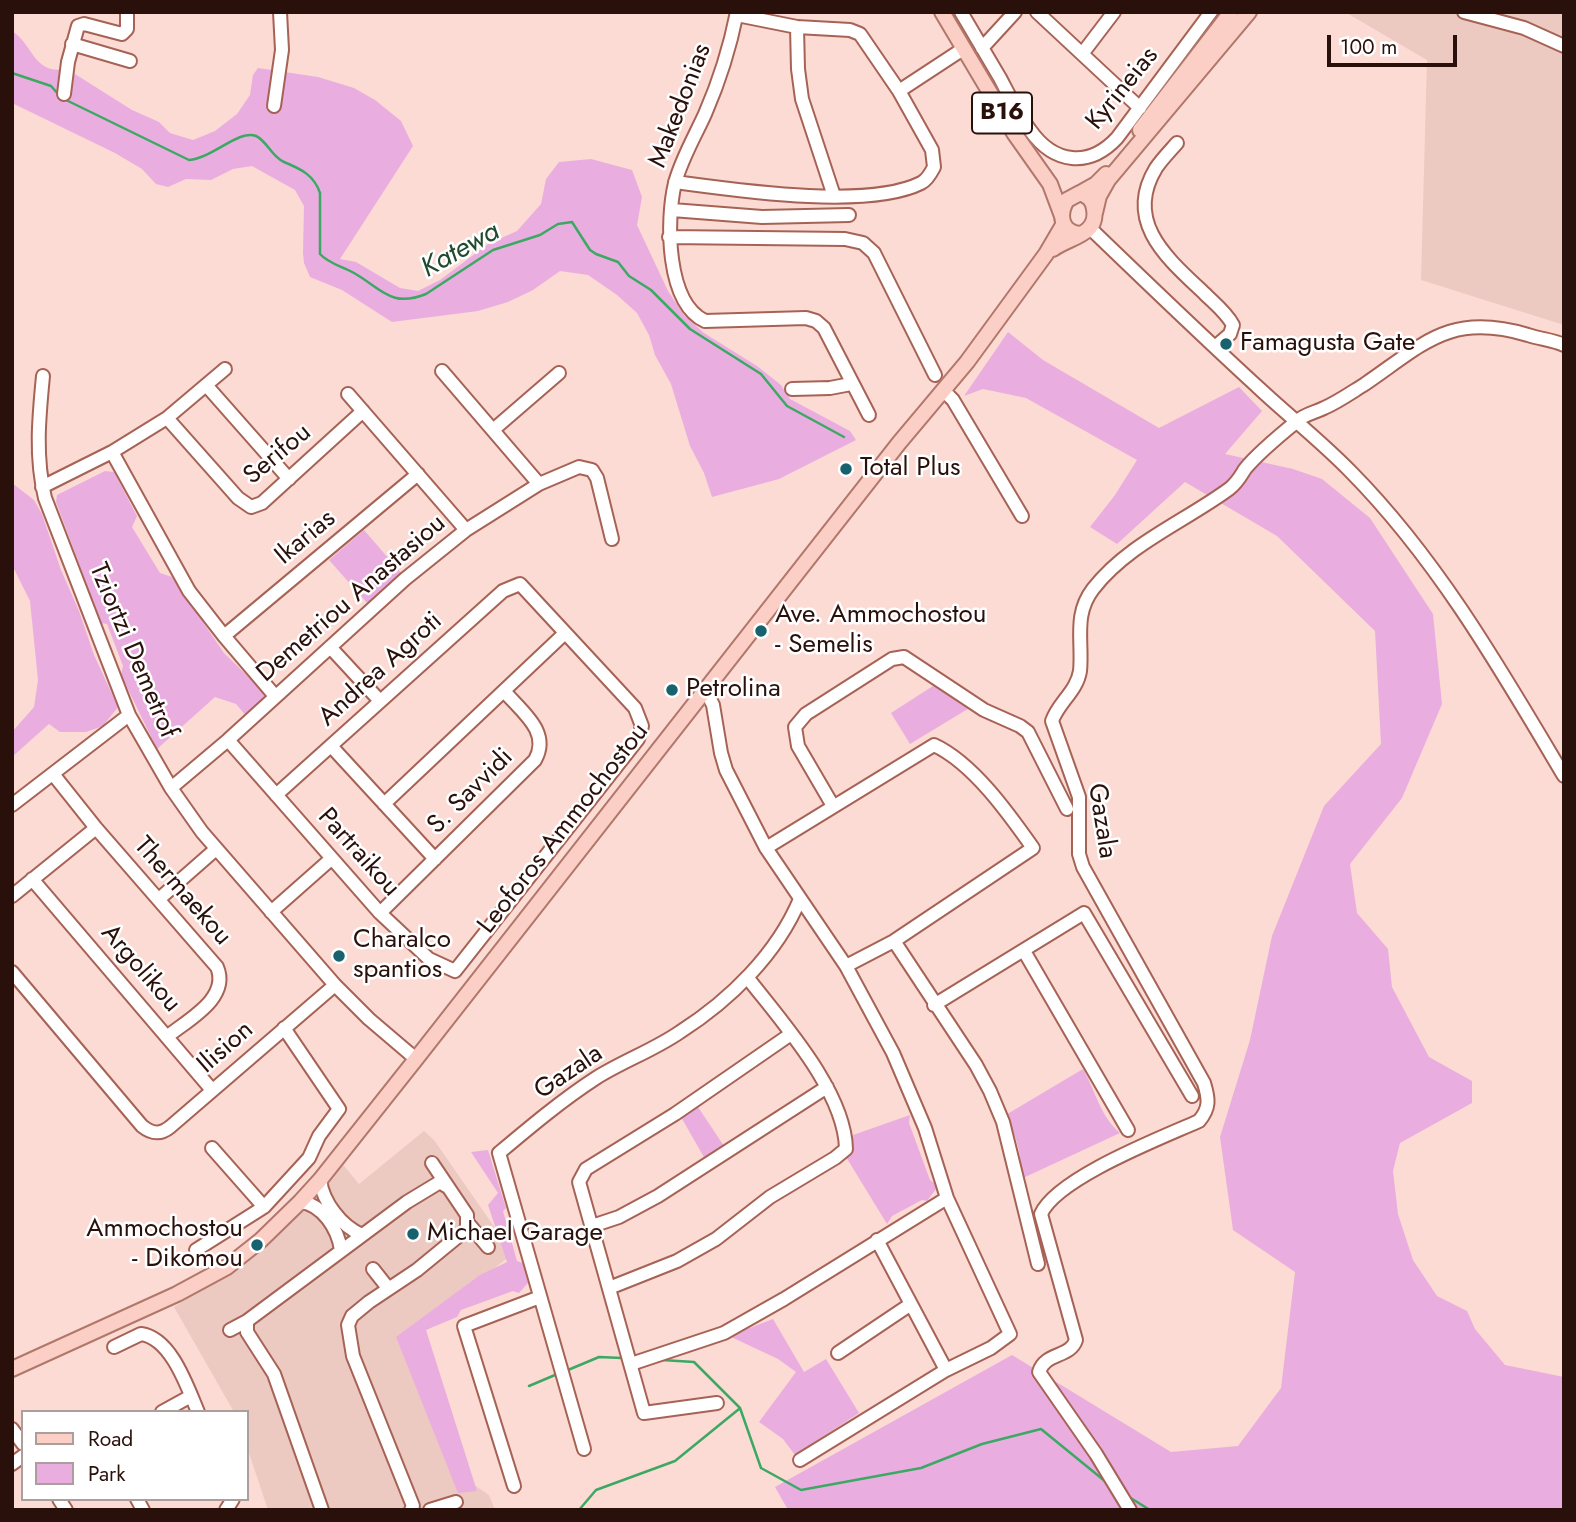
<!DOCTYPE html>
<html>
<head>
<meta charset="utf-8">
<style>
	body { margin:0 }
	#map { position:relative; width:1576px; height:1522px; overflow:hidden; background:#fbdbd4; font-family:Jost,sans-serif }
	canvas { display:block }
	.frame { position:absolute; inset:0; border:14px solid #2a100b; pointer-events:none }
	.legend { position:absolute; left:21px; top:1410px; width:228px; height:91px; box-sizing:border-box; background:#fff; border:2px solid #aa9f9d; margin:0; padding:9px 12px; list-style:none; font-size:21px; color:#2a100b }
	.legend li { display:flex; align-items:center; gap:14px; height:35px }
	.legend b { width:35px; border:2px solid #aa9f9d }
	.scale { position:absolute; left:1327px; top:35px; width:130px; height:32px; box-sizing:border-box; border:4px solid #2a100b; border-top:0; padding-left:9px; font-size:21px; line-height:24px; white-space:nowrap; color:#2a100b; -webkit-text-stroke:5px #fff; paint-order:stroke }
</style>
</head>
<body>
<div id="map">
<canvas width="1576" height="1522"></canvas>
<div class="frame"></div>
<ul class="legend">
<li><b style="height:9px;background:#fbcfc5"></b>Road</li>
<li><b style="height:19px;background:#e9aedf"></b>Park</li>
</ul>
<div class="scale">100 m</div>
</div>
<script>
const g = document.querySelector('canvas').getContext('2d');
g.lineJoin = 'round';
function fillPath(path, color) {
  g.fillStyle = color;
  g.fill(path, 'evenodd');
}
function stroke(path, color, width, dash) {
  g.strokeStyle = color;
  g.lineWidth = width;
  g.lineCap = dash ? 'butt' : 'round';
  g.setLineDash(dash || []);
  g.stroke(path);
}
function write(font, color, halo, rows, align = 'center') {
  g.font = font + ' Jost,sans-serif';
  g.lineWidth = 5;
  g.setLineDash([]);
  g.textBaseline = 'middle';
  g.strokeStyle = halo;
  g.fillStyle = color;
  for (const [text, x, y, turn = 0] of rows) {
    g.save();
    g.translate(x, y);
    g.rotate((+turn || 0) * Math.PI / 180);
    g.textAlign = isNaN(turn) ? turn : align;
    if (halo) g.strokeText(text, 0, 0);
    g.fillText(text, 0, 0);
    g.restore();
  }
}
const built = new Path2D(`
	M1345 12H1564V325L1421 280 1427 60Z
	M424 1131 434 1140 513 1254 402 1337 458 1474 489 1495 495 1510H268L247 1447V1412H234L174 1307 234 1268 336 1156 359 1184Z`);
const green = new Path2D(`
	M12 31C34 45 33 75 67 69L132 110 159 122 170 133 193 140 215 131 237 114 250 95 253 75 258 68 318 77 354 88 375 100 401 121 413 146 340 259 356 262 400 288 418 291 440 280 488 244 517 231 541 204 546 179 559 162 591 159 632 170 642 197 637 225 668 291 684 315 704 333 757 366 781 385 790 399 850 431 856 440 779 479 712 497 704 473 690 446 671 384 655 355 649 335 637 313 617 295 588 275 560 271 533 290 508 302 478 311 392 322 342 290 310 277 304 263 303 253 304 206 295 190 252 166 233 169 211 180 186 179 168 187 156 184 142 169 115 153 12 103Z
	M1008 332 1043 360 1159 428 1239 387 1262 411 1225 454 1293 469 1322 479 1370 518 1433 614 1442 704 1402 798 1350 864 1357 913 1388 949 1392 987 1429 1057 1472 1081V1103L1400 1143 1393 1171 1398 1214 1413 1260 1437 1296 1467 1311 1475 1329 1505 1365 1564 1377V1510H788L775 1487 1012 1355 1171 1452 1238 1446 1281 1388 1295 1272 1233 1230 1220 1137 1250 1040 1272 936 1324 806 1381 744 1375 631 1277 536 1185 482 1117 544 1090 527 1115 495 1137 460 1026 398 983 389 964 396Z
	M105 471 114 472 137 516 132 527 160 573 172 577 224 653 268 696 247 717 236 704 215 697 157 749 121 675 123 666 107 624 101 623 56 502 57 495Z
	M12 483 34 500 42 514 61 570 79 611 94 655 118 707 103 726 86 732H60L49 724 12 757V732L34 707 38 680 30 601 12 565Z
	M364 530 402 574 368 604 329 560Z
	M936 684 971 707 910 744 891 713Z
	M1083 1069C1096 1092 1100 1116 1120 1133L1023 1178C1019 1152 1019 1137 1004 1116Z
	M698 1107 724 1146 705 1159 681 1117Z
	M910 1115 909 1123 930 1180 934 1183 936 1189 927 1201 922 1200 892 1216 887 1224 846 1157 852 1148 853 1135Z
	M488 1150 506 1208 503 1211 517 1261 523 1263 528 1283 519 1293 513 1291 461 1310 457 1317 426 1330 477 1491 458 1493 396 1337 480 1275 507 1262 488 1205 498 1193 471 1152Z
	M773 1319 804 1372 826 1359 859 1413 795 1455 783 1439 759 1422 796 1372 778 1359 729 1336Z`);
const stream = new Path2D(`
	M12 73 51 86 59 95
	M64 99 189 160C213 158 239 129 256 136 267 141 272 157 284 162 301 169 314 175 320 193V254C329 264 342 266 354 273 382 289 391 308 426 294L493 250 540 235 558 224 572 222 590 250 596 254 618 262 629 276 651 290 690 329 761 374 787 406 844 437
	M662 1360 694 1362 740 1408 761 1468 801 1490 921 1468 982 1444 1041 1429 1106 1482
	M568 1370 599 1357 622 1358
	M529 1386 555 1375
	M1129 1497 1150 1510
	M579 1510 596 1490 675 1461 739 1409`);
const minor = new Path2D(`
	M737 12C730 47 719 82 705 114 695 136 681 160 675 183 666 220 666 303 705 321L806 318 816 321 824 328 869 415
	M961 12C974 34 987 56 1000 78 1009 95 1018 114 1030 130 1054 164 1089 168 1117 138L1211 12
	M1037 12 1140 108
	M1464 12 1524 28 1564 46
	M797 27 798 69 802 99 834 196
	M72 44 130 61
	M982 48 1015 12
	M1082 54 1114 12
	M899 91 963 49
	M64 94 68 62 78 26 84 24 122 34 127 29V12
	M274 106 282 50 280 12
	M1177 143C1170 151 1162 159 1156 168 1123 222 1168 259 1204 293 1214 303 1226 312 1233 325L1230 334 1215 347
	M675 182C735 190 867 210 921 183 927 180 931 173 934 167L932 150 899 91 860 34 850 30 797 27 737 15
	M672 210 762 217 849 215
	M1091 229C1147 283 1203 337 1261 390 1290 417 1323 443 1351 472 1438 560 1501 670 1564 776
	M669 237 845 239 863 243 874 253 935 375
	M442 371 539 484
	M43 376C39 417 35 457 45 498L129 715 171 788 202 832 335 985 369 1019 416 1059
	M206 385 289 479
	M792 389 830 388 851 384
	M943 390 953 400 1022 516
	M348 394 466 530
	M167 418 238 498 251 507 262 503 363 411
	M493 430 559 373
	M112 452 189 591 224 636 275 696
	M42 487 112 452 167 418 225 369
	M224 636 418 474
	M330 647 380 701
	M705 689 713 705 721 753 726 770 766 848 846 966 893 1053 925 1128 947 1198 1010 1334 991 1348 946 1370 800 1460
	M228 740 380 913 429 959 455 971 638 739 642 726 635 708 520 584 503 591 276 795
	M331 746 435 859
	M53 774 96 828 217 967C230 998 189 1019 168 1036
	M171 788 228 740 405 579 466 530 539 484 579 467 592 470 597 478 612 539
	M384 804 564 634
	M12 805 129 715
	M833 806 798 746 795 727 806 714 892 659 904 657 984 710 1020 726 1028 732 1067 809
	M766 848 934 745C973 763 1009 814 1033 848L894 941 846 966
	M32 879 212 1090
	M12 896 96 828
	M159 899 216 849
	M271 912 331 859
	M380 913 535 760C551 732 522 712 504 691
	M894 941 976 1065 990 1091 1003 1122 1038 1264
	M1024 951 1128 1130
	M12 972 142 1126C152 1134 160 1135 170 1127L335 985
	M934 1005 1084 913 1192 1096
	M212 1148 264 1207 309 1158 319 1136 339 1109 284 1028
	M320 1180C323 1202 341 1226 362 1235
	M300 1202C323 1204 338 1230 341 1250
	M468 1223 488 1247
	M592 1226 619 1217 658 1196 827 1087
	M877 1240 946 1370
	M196 1250 264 1207
	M373 1269 388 1288
	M609 1288 677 1261 716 1239 770 1197 835 1158 846 1149C845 1091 781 1021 747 977
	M247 1321V1332L274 1374 322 1510
	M230 1330 247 1321 407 1202 440 1182 446 1186
	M114 1347 141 1334C171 1338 187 1386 198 1412
	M838 1353 911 1304
	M631 1364 724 1333 784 1299 947 1198
	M717 1403 644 1413 579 1182 586 1169 675 1114 791 1034
	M162 1412 191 1396
	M12 1429 23 1444
	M584 1449 499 1153C530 1127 562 1100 596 1078 623 1061 654 1050 680 1032 730 1000 777 954 800 899
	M12 1464 23 1456
	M514 1486 464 1326 540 1297
	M59 1499 66 1510
	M137 1499 143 1510
	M226 1510 233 1499
	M411 1510 413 1506 353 1356 348 1325 352 1316 369 1302 417 1270 467 1229V1215L432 1163
	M430 1510 456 1502
	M1130 1510 1096 1454 1039 1372C1045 1352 1070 1358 1076 1340L1041 1214C1057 1178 1161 1138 1199 1121 1210 1108 1209 1099 1204 1083L1083 867 1079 854V797L1052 721C1058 703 1077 691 1080 671 1083 642 1073 615 1093 589 1128 544 1184 522 1229 489 1237 483 1240 477 1245 469 1258 453 1280 435 1296 422 1304 414 1314 413 1324 408 1338 402 1352 392 1365 384 1425 343 1450 312 1528 335 1540 339 1553 340 1564 345`);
const major = new Path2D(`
	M942 12 1014 133 1050 184 1062 216
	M1140 130 1231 12
	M1080 193 1096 184 1106 174
	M1095 213 1099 196 1108 180 1249 12
	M1053 249C1069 237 1099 235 1094 209 1093 200 1088 196 1080 193L1067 200C1058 215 1061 232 1080 234
	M12 1369 177 1294 227 1267 261 1240 300 1202 320 1180 416 1059 899 443 967 362 1046 254 1063 225`);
const markers = [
	[1226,344,7,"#186270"],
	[846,469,7,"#186270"],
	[761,631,7,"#186270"],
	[672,690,7,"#186270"],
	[339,956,7,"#186270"],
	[413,1234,7,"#186270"],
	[257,1245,7,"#186270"]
];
const shields = [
	[1002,113,60]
];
const shieldNames = [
	["B16",1002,113]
];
const streetNames = [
	["Kyrineias",1123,89,-51],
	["Makedonias",681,106,-69],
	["Serifou",278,455,-40],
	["Ikarias",306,538,-40],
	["Demetriou Anastasiou",352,599,-41],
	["Tziortzi Demetrof",132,651,67],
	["Andrea Agroti",381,670,-42],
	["S. Savvidi",471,792,-45],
	["Gazala",1101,821,81],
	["Leoforos Ammochostou",564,829,-52],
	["Partraikou",358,853,48],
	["Thermaekou",182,892,49],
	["Argolikou",140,969,49],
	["Ilision",226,1048,-41],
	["Gazala",569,1073,-34]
];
const poiNames = [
	["Famagusta Gate",1240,344],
	["Total Plus",860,469],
	["Ave. Ammochostou",775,616],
	["- Semelis",775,646],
	["Petrolina",686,690],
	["Charalco",353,941],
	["spantios",353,971],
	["Ammochostou",243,1230,"right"],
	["- Dikomou",243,1260,"right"],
	["Michael Garage",427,1234]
];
const waterNames = [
	["Katewa",461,251,-29]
];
fillPath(built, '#eccac2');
fillPath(green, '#e9aedf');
stroke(stream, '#3ca864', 2.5);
stroke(minor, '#a66355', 16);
stroke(major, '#b1776b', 18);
stroke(minor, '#fff', 12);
stroke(major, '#fbcfc5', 14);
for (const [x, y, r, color] of markers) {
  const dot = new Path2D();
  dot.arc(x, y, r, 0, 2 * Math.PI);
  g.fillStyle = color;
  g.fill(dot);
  stroke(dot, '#fff', 2.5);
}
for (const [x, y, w] of shields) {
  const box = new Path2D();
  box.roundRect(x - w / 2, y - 20.5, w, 41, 5);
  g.fillStyle = '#fff';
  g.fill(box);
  stroke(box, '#2a100b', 2);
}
write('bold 24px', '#2a100b', null, shieldNames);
write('26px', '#2a100b', '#fff', streetNames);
write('26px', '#2a100b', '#fff', poiNames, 'left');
write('italic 28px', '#204a2e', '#fff', waterNames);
</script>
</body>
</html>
